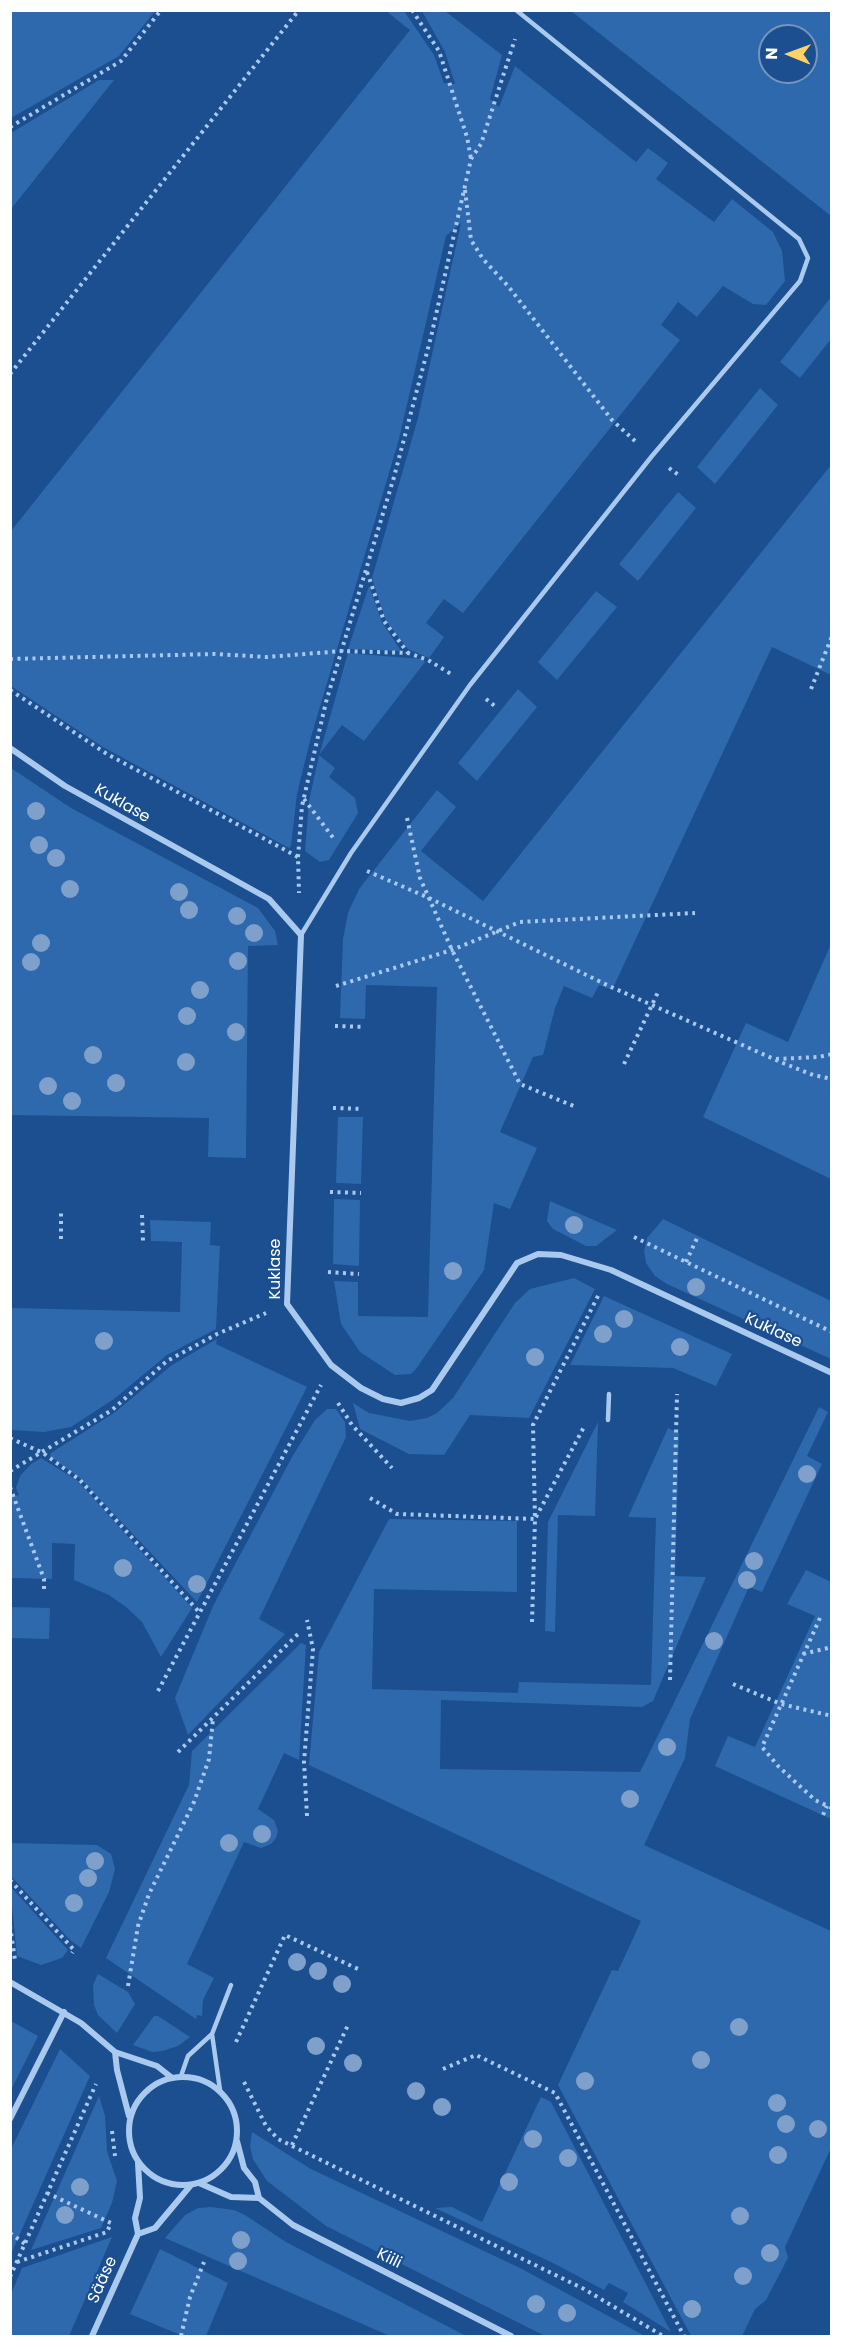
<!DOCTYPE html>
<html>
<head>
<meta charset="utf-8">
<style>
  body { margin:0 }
  #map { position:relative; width:842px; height:2347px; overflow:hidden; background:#1b4f8f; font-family:Poppins,sans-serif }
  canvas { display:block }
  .frame { position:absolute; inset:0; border:12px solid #fff; pointer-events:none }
  .north { position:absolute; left:758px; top:24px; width:60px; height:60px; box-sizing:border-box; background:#1b4f8f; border:2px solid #7695bc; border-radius:50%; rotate:271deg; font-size:16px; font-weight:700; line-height:24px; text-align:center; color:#fff }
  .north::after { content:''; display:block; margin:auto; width:21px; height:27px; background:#ffd166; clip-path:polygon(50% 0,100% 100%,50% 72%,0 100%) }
</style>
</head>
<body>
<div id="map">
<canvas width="842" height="2347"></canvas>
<div class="frame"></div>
<div class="north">N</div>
</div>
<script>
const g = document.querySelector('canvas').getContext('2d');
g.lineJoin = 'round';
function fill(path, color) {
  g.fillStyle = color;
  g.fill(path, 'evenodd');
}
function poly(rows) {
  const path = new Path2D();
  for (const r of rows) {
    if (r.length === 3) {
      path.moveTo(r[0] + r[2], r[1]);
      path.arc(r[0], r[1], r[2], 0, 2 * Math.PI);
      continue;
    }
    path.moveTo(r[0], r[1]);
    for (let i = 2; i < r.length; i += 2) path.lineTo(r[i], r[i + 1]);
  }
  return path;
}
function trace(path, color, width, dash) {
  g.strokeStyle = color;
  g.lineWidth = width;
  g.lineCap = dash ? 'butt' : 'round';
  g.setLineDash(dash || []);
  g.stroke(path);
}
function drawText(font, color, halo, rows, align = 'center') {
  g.font = font + ' Poppins,sans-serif';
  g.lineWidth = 4.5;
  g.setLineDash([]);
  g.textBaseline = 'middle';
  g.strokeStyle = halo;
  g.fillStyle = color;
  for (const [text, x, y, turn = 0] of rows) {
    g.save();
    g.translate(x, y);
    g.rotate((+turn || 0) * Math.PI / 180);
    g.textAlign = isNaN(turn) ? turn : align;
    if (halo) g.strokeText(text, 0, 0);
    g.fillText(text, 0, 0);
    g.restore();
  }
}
fill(poly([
  [10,11,11,10,155,11,119,56,11,118],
  [386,11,404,11,434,55,444,83,455,84,445,52,422,11,445,11,502,55,490,99,499,107,515,66,636,162,648,148,668,163,656,179,714,222,732,199,773,232,782,251,785,281,766,305,753,304,723,286,697,317,678,302,661,325,680,340,463,613,444,599,426,623,444,637,429,658,408,649,386,621,372,578,418,418,461,223,446,236,399,439,311,737,297,794,291,846,289,848,103,747,11,686,11,531,410,30],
  [571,11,831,11,831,216],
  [770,36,806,36,806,72,770,72],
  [99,80,114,80,11,209,11,133],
  [831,297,831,339,800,378,780,362],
  [760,388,778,405,715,484,697,467],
  [831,465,831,675,772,647,612,990,599,985,592,998,564,986,555,1008,543,1055,533,1057,500,1132,537,1148,510,1209,494,1203,484,1270,416,1369,411,1374,395,1375,360,1352,341,1324,334,1281,358,1282,358,1316,428,1317,437,987,366,985,365,1019,340,1018,343,939,348,913,359,889,437,790,456,807,421,851,483,901],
  [678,492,696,508,638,581,619,564],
  [369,586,382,622,401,651,348,649],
  [596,591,617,607,557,680,538,662],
  [348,653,421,659,425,662,364,741,342,725,319,755,335,768,329,777,355,798,358,813,329,860,320,862,305,851,309,801,319,756],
  [518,689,537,707,477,781,458,763],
  [11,768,71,808,258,908,275,931,278,945,248,946,246,1158,208,1157,209,1118,11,1115],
  [831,944,831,1179,703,1117,746,1023,788,1042],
  [338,1117,363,1117,361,1184,336,1183],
  [334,1199,360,1200,359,1266,333,1264],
  [550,1201,617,1230,596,1246,586,1246,553,1229,547,1221],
  [663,1219,831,1301,831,1359,667,1284,655,1276,646,1263,644,1251,647,1238],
  [150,1220,211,1222,210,1245,220,1246,216,1329,167,1355,114,1399,71,1427,44,1432,11,1430,11,1308,180,1312,182,1242,151,1241],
  [574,1278,595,1289,529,1418,470,1415,444,1455,409,1454,360,1429,353,1403,369,1413,410,1421,427,1418,437,1413,453,1398,515,1303,530,1289],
  [604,1296,732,1354,716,1386,673,1368,570,1365],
  [217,1339,216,1344,307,1387,197,1602,80,1478,50,1456,51,1453,114,1413,172,1365],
  [819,1407,828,1412,807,1456,822,1464,762,1592,749,1587,690,1719,685,1758,644,1845,831,1931,831,2148,785,2247,788,2258,766,2300,755,2309,742,2336,691,2336,558,2085,612,1970,618,1971,641,1921,309,1765,319,1652,389,1519,517,1521,517,1592,374,1589,372,1689,518,1693,519,1682,651,1685,656,1518,628,1517,668,1428,679,1433,675,1576,706,1577,653,1701,642,1707,441,1700,440,1769,640,1772],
  [327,1409,336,1409,345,1422,346,1437,259,1619,285,1634,188,1735,175,1698,213,1606,292,1457,315,1420],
  [598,1422,595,1516,558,1515,555,1632,545,1631,548,1522],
  [41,1458,78,1481,192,1608,161,1657,142,1622,126,1607,109,1595,74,1580,75,1544,52,1543,52,1579,11,1578,11,1497,19,1495,16,1488,20,1476,31,1464],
  [806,1570,831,1582,831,1819,715,1766,728,1736,755,1747,815,1616,787,1604],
  [11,1607,50,1608,49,1639,11,1638],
  [301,1643,306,1645,299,1760,284,1753,258,1809,274,1820,278,1831,276,1838,271,1844,261,1848,244,1842,187,1964,214,1978,203,2000,202,2016,197,2015,196,2019,106,1958,189,1785,192,1751],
  [11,1843,97,1845,111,1854,115,1869,109,1892,81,1948,71,1941,11,1876],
  [10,1886,68,1950,62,1958,41,1965,17,1956],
  [98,1974,128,1992,135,2004,117,2033,98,2015,94,2005,93,1985],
  [154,2016,158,2016,190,2037,178,2046,162,2051,152,2052,133,2045],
  [11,2021,38,2036,12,2088,10,2088],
  [60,2049,90,2076,11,2254,11,2149],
  [99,2096,105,2116,107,2151,117,2181,112,2203,101,2228,31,2250],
  [541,2097,551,2102,671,2332,623,2302,628,2293,609,2283,604,2290,553,2263,435,2208,452,2207,482,2222],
  [252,2132,311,2169,522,2269,645,2336,545,2336,326,2226,267,2181,253,2159,250,2146],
  [211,2207,234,2210,245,2215,286,2242,466,2336,390,2336,165,2238,185,2215,198,2208],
  [112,2237,69,2336,11,2336,11,2294,22,2268],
  [160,2249,228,2283,206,2336,183,2336,130,2314]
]), '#2e69ad');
trace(poly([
  [412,10,439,51,467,137,471,159],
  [10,127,121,61,161,10],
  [465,190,471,240,483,259,508,286,612,420,635,441],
  [10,374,299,10],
  [669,468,680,476],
  [367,572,384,621,408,653],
  [10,659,214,654,267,657,342,651,408,653,428,660,451,674],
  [811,689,832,636],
  [10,690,107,754,298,857,299,893],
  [486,699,496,707],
  [304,799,334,839],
  [407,818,420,878,452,950,520,1084,576,1107],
  [298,857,302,806,326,702,394,477,431,337,471,159,481,144,515,39],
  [367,871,429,898,609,986,783,1063,813,1075,832,1079],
  [336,986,452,950,520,922,695,913],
  [335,1026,365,1027],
  [776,1059,819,1057,832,1054],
  [624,1064,659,990],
  [333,1108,363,1109],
  [330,1192,361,1193],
  [142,1215,143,1241],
  [634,1237,832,1332],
  [61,1239,61,1213],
  [686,1262,698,1236],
  [328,1272,359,1274],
  [338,1403,352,1425,392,1468],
  [10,1438,43,1453,80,1480,199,1612],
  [10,1471,112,1410,167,1361,217,1334,266,1313],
  [10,1487,44,1579,44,1592],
  [370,1498,397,1514,535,1519,533,1425,600,1292],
  [820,1618,762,1747,779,1767,815,1800,832,1808],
  [532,1622,535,1519,585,1425],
  [803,1654,832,1647],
  [670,1680,677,1394],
  [733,1684,781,1704,832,1716],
  [158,1691,321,1385],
  [178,1752,299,1633],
  [823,1815,827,1806],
  [307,1816,304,1762,313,1649,307,1620],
  [10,1880,74,1950,72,1953],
  [10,1926,15,1960],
  [128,1986,138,1926,149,1894,194,1802,209,1759,213,1719],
  [236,2042,285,1935,358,1969],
  [443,2069,476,2055,555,2093,684,2336],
  [244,2082,266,2126,278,2139,584,2289,663,2336],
  [112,2131,115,2156],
  [292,2145,348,2025],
  [10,2233,25,2244],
  [17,2262,107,2232,111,2223,47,2193],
  [10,2277,96,2084],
  [181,2336,190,2297,204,2262]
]), '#a9c9ee', 4, [3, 4.5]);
trace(poly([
  [301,935,351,853,470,685,652,456,800,281,808,258,799,239,516,10],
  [608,1420,609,1394],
  [212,2034,220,2090],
  [181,2076,188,2056,212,2034,231,1985]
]), '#a9c9ee', 4.5);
trace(poly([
  [10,748,65,786,269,899,301,935,287,1304,331,1365,361,1388,383,1399,401,1403,419,1398,432,1390,517,1263,538,1254,561,1255,611,1270,832,1373],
  [10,1982,81,2023,115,2052,157,2066,171,2077],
  [115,2052,117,2070,129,2116],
  [183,2131,54],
  [10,2119,64,2012],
  [237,2141,244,2168,255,2182,259,2198],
  [138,2163,140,2198,135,2218,138,2234],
  [199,2183,231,2197,259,2198],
  [259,2198,293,2225,511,2336],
  [138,2234,155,2228,191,2185],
  [92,2336,138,2234]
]), '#a9c9ee', 6);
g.fillStyle = '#7ea0ca';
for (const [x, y] of [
  [36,811],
  [39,845],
  [56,858],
  [70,889],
  [179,892],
  [189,910],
  [237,916],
  [254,933],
  [41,943],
  [238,961],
  [31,962],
  [200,990],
  [187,1016],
  [236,1032],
  [93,1055],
  [186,1062],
  [116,1083],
  [48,1086],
  [72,1101],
  [574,1225],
  [453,1271],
  [696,1287],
  [624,1319],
  [603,1334],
  [104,1341],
  [680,1347],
  [535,1357],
  [807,1474],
  [754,1561],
  [123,1568],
  [747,1580],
  [197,1584],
  [714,1641],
  [667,1747],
  [630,1799],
  [262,1834],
  [229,1843],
  [95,1861],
  [88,1878],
  [74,1903],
  [297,1962],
  [318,1971],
  [342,1984],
  [739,2027],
  [316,2046],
  [701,2060],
  [353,2063],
  [585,2081],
  [416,2091],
  [777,2103],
  [442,2107],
  [786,2124],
  [818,2129],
  [533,2139],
  [778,2155],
  [568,2158],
  [509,2182],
  [80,2187],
  [65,2215],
  [740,2216],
  [241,2240],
  [770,2253],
  [238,2261],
  [743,2276],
  [536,2304],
  [692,2309],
  [567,2313]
]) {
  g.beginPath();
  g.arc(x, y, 9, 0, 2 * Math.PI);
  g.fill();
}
drawText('16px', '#fff', '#1b4f8f', [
  ["Kuklase",122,804,30],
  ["Kuklase",276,1269,-90],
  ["Kuklase",773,1331,25],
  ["Kiili",389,2259,26],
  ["Sääse",103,2280,-66]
]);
</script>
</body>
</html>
